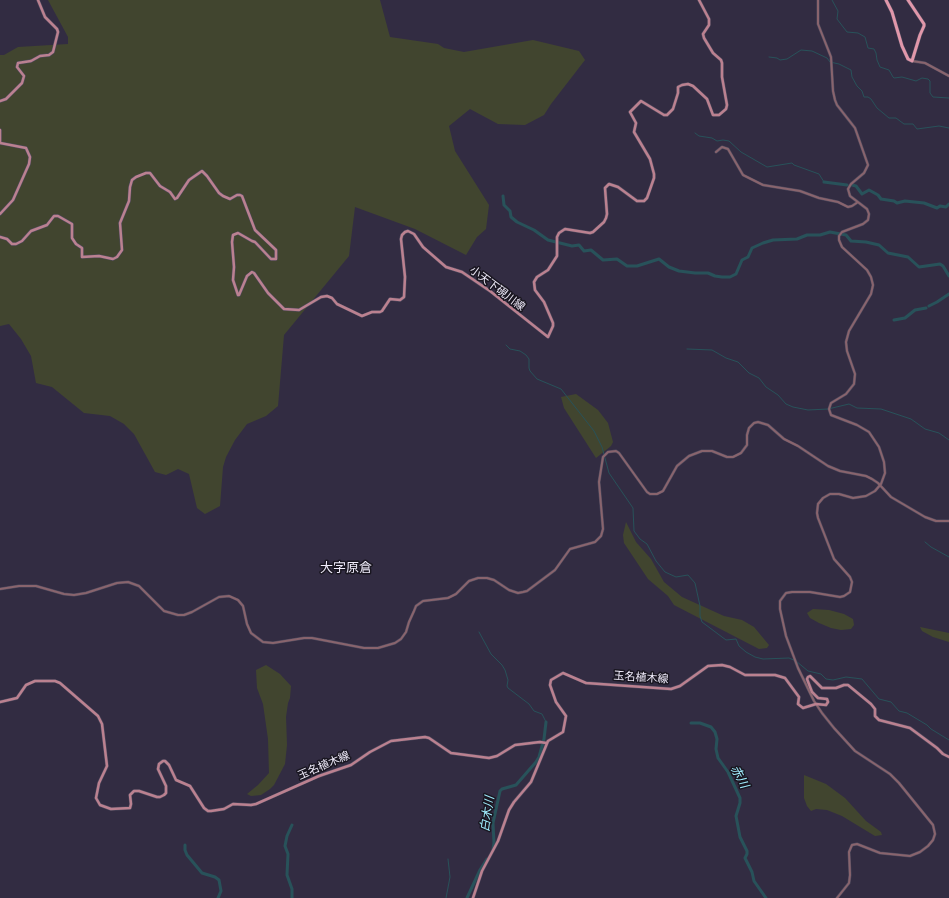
<!DOCTYPE html>
<html>
<head>
<meta charset="utf-8">
<style>
  body { margin:0 }
  canvas { display:block; background:#322c42 }
</style>
</head>
<body>
<canvas width="949" height="898"></canvas>
<script>
const g = document.querySelector('canvas').getContext('2d');
g.lineJoin = 'round';
function fill(path, color) {
  g.fillStyle = color;
  g.fill(path, 'evenodd');
}
function poly(rows) {
  const path = new Path2D();
  for (const r of rows) {
    path.moveTo(r[0], r[1]);
    for (let i = 2; i < r.length; i += 2) path.lineTo(r[i], r[i + 1]);
  }
  return path;
}
function trace(path, color, width, dash) {
  g.strokeStyle = color;
  g.lineWidth = width;
  g.lineCap = dash ? 'butt' : 'round';
  g.setLineDash(dash || []);
  g.stroke(path);
}
function drawText(font, color, halo, rows, align = 'center') {
  g.font = font + ' "Varela Round","Noto Sans JP",sans-serif';
  g.lineWidth = 3;
  g.setLineDash([]);
  g.textBaseline = 'middle';
  g.strokeStyle = halo;
  g.fillStyle = color;
  for (const [text, x, y, turn = 0] of rows) {
    g.save();
    g.translate(x, y);
    g.rotate((+turn || 0) * Math.PI / 180);
    g.textAlign = isNaN(turn) ? turn : align;
    if (halo) g.strokeText(text, 0, 0);
    g.fillText(text, 0, 0);
    g.restore();
  }
}
fill(poly([
  [48,0,380,0,390,37,438,44,444,48,464,52,533,40,579,51,585,60,551,104,544,115,525,125,498,124,470,109,449,126,455,151,489,205,486,229,477,237,466,255,415,229,355,207,349,256,284,335,278,406,266,416,247,424,235,440,226,457,223,467,220,506,205,514,197,508,189,474,178,469,166,475,155,472,134,434,124,424,110,416,84,413,52,387,36,383,31,356,21,339,9,324,0,326,0,55,4,55,18,47,68,44,68,37],
  [576,394,598,410,608,423,613,442,611,446,596,458,564,408,561,397],
  [626,522,636,542,651,559,664,582,682,597,724,616,742,620,754,627,769,645,767,648,759,649,674,605,668,596,648,579,624,543,623,535],
  [813,609,829,610,844,614,853,619,854,625,851,629,841,630,831,628,819,623,810,618,807,613],
  [920,627,949,633,949,642,933,637,922,631],
  [266,665,280,674,291,686,290,698,288,703,286,717,287,745,285,764,274,785,270,789,261,795,251,796,247,794,258,785,269,773,268,739,263,704,257,688,256,670],
  [804,775,826,784,845,798,866,821,881,832,882,835,875,836,842,816,827,810,816,809,811,811,807,806,804,798]
]), '#41452f');
trace(poly([
  [832,0,838,11,837,19,847,32,858,33,865,37,868,48,874,49,876,53,877,60,880,67,889,70,893,77,894,78,902,77,916,81,922,78,928,79,930,81,930,93,933,97,949,98],
  [769,57,777,58,780,60,787,59,801,50,812,51,827,58,830,62,839,64,851,70,852,77,857,86,862,91,864,97,868,97,871,99,877,108,889,118,896,118,904,124,913,124,917,129,939,126,949,128],
  [695,133,699,136,712,138,717,141,723,140,729,141,741,152,767,167,792,163,794,165,819,174,824,182],
  [506,345,510,349,520,351,526,355,529,359,529,368,530,371,537,379,561,389,594,431,602,447,609,473,633,508,634,531,640,539,647,544,656,561,665,572,676,577,688,575,695,583,700,606,700,616,702,622,726,640,736,639,739,646,746,652,755,657,763,659,789,658,796,661,808,671,821,674,826,679,833,680,846,677,862,679,879,699,891,702,899,711,907,713,927,725,931,729,949,740],
  [687,349,712,350,726,358,738,362,749,373,759,378,766,387,778,395,786,404,793,407,808,410,828,409,849,404,857,408,881,409,911,419,925,429,939,433,949,440],
  [925,542,931,547,949,557],
  [479,632,491,654,502,665,505,670,508,680,507,686,508,688,529,704,534,711,542,714,546,722],
  [446,898,450,877,448,859]
]), '#28525a', 1);
trace(poly([
  [824,182,847,185],
  [852,185,856,186,862,194,869,190,878,195,881,199,894,201,897,203,905,201,924,203,937,208,940,206,946,207,949,204],
  [503,196,504,205,510,211,511,217,517,222,534,230,548,240,572,246,579,245,584,251,591,250,603,260,617,259,627,266,637,266,659,259,669,267,679,271,695,273,708,273,715,276,722,277,730,277,736,274,742,260,748,257,752,248,763,243,773,240,797,239,807,235,820,235,830,232,846,235,851,241,866,242,879,245,888,253,908,257,919,267,940,264,943,266,949,276],
  [929,306,937,302,949,294],
  [894,320,905,318,915,310,926,308],
  [691,723,700,723,711,727,715,732,717,739,716,749,718,758,728,772,740,798,740,803,736,816,740,837,747,851,747,854,745,858,752,872,754,881,766,898],
  [292,825,287,836,285,846,288,854,287,875,292,889,292,898],
  [185,845,185,850,187,855,202,873,215,877,219,880,221,891,218,898],
  [493,849,494,843,493,823,500,791,502,789,516,785,536,762,539,757,544,739,546,722],
  [467,898,480,870,487,859]
]), '#28525a', 3);
const tertiary = poly([
  [818,0,818,24,831,57,833,91,835,100,837,105,855,128,868,165,864,173,851,184,848,189,850,196,867,209,869,214,868,220,863,224,842,232,839,236,839,240,842,247,867,270,871,277,873,285,871,294,849,331,846,342,847,351,855,374,854,384,846,394,831,403,829,409,831,415,857,425,869,432,879,447,884,462,885,473,881,484,875,491,866,496,853,498,839,494,830,494,823,498,818,504,817,513,818,518,834,559,850,577,852,582,850,592,844,596,840,597,810,592,792,592,786,593,780,601,780,609,786,636,798,668,814,701,822,713,834,728,855,751,890,774,899,783,933,825,935,834,933,840,928,846,920,852,910,856,880,853,857,844,852,845,849,852,850,875,849,883,837,898],
  [912,61,925,63,949,76],
  [716,152,722,147,728,149,743,175,763,185,800,191,819,198,838,202,848,207,852,206,858,202],
  [0,589,19,586,36,586,64,594,74,595,86,593,117,583,128,582,139,586,164,611,178,615,184,615,192,612,219,597,229,596,238,600,243,606,247,624,251,633,263,642,273,643,304,638,312,638,364,648,378,648,395,643,401,639,406,632,409,622,414,611,416,606,423,601,448,598,456,594,469,581,478,578,487,578,494,580,509,590,518,593,523,592,527,591,555,570,570,549,595,542,601,536,603,529,599,482,603,457,608,452,616,451,619,453,647,492,650,494,657,494,663,491,677,466,689,456,702,451,712,451,727,457,733,457,741,453,747,445,747,435,749,428,754,423,758,422,768,425,784,439,798,446,828,466,840,471,866,476,872,479,878,483,891,497,925,517,936,521,949,521]
]);
const secondary = poly([
  [0,101,6,99,22,83,24,76,17,67,18,63,31,61,40,56,49,55,53,52,58,32,57,29,45,17,38,0],
  [0,130,0,143,26,148,30,157,29,164,13,200,0,214],
  [0,237,7,239,12,244,16,244,22,241,31,231,47,225,54,216,58,216,72,224,72,238,76,244,82,248,82,257,99,256,113,259,117,257,122,250,120,223,129,201,130,187,132,180,136,177,146,173,150,173,160,186,170,192,175,199,177,198,189,180,202,171,207,176,219,193,223,196,230,199,237,195,240,195,242,196,255,230,276,250,276,259,271,259,255,242,252,241,238,233,233,235,232,242,234,267,233,280,238,295,239,295,247,276,252,272,254,273,268,293,284,309,299,310,321,297,327,296,332,298,337,304,362,316,372,312,380,312,382,311,390,299,400,300,404,297,405,277,401,239,402,235,405,232,408,231,414,234,423,247,446,267,462,272,490,291,548,337,553,326,553,323,544,302,535,290,534,282,537,277,548,270,557,256,557,237,559,233,565,229,590,233,593,232,604,222,606,218,607,214,605,188,609,184,618,187,637,201,644,201,647,198,654,178,654,174,650,159,634,132,636,123,630,112,641,101,664,115,667,115,673,109,678,93,678,87,682,85,688,84,693,86,707,99,713,115,719,115,726,109,727,105,722,77,722,63,721,60,713,53,704,38,703,34,709,25,709,19,699,0],
  [0,702,17,698,26,685,35,681,55,681,60,683,98,716,102,724,107,766,99,783,96,798,100,805,111,809,130,808,131,804,130,795,134,791,139,791,157,797,160,797,164,795,166,793,166,786,158,769,159,764,163,761,165,761,169,765,176,780,190,786,204,808,208,811,211,811,224,809,233,804,251,805,256,804,319,776,351,765,370,752,391,741,425,737,429,738,451,753,489,758,497,756,515,745,540,742,546,743],
  [473,898,482,871,498,841,509,810,514,802,531,782,548,741,563,732,566,716,556,702,550,685,551,680,563,673,586,683,671,689,680,686,708,666,722,665,730,667,745,675,775,675,785,678,799,697,798,704,803,708,816,704,826,705,828,702,827,699,818,698,812,692,807,679,808,677,810,676,822,688,836,688,844,685,848,685,871,704,875,709,875,716,879,720,910,728,937,748,943,754,949,757]
]);
const primary = poly([
  [886,0,892,12,902,46,908,59,912,61,920,35,924,26,924,24,908,0]
]);
trace(tertiary, '#504b5f', 3);
trace(secondary, '#504b5f', 3.5);
trace(primary, '#504b5f', 4);
trace(tertiary, '#89646d', 2);
trace(secondary, '#bb8190', 2.5);
trace(primary, '#e197aa', 3);
drawText('11px', '#efebfa', '#191620', [
  ["小天下硯川線",497,289,37],
  ["玉名植木線",641,678,4],
  ["玉名植木線",324,766,-23]
]);
drawText('italic 12px', '#a1eeff', '#191620', [
  ["赤川",739,777,62],
  ["白木川",488,814,-82]
]);
drawText('13px', '#efebfa', '#191620', [
  ["大字原倉",346,569]
]);
</script>
</body>
</html>
